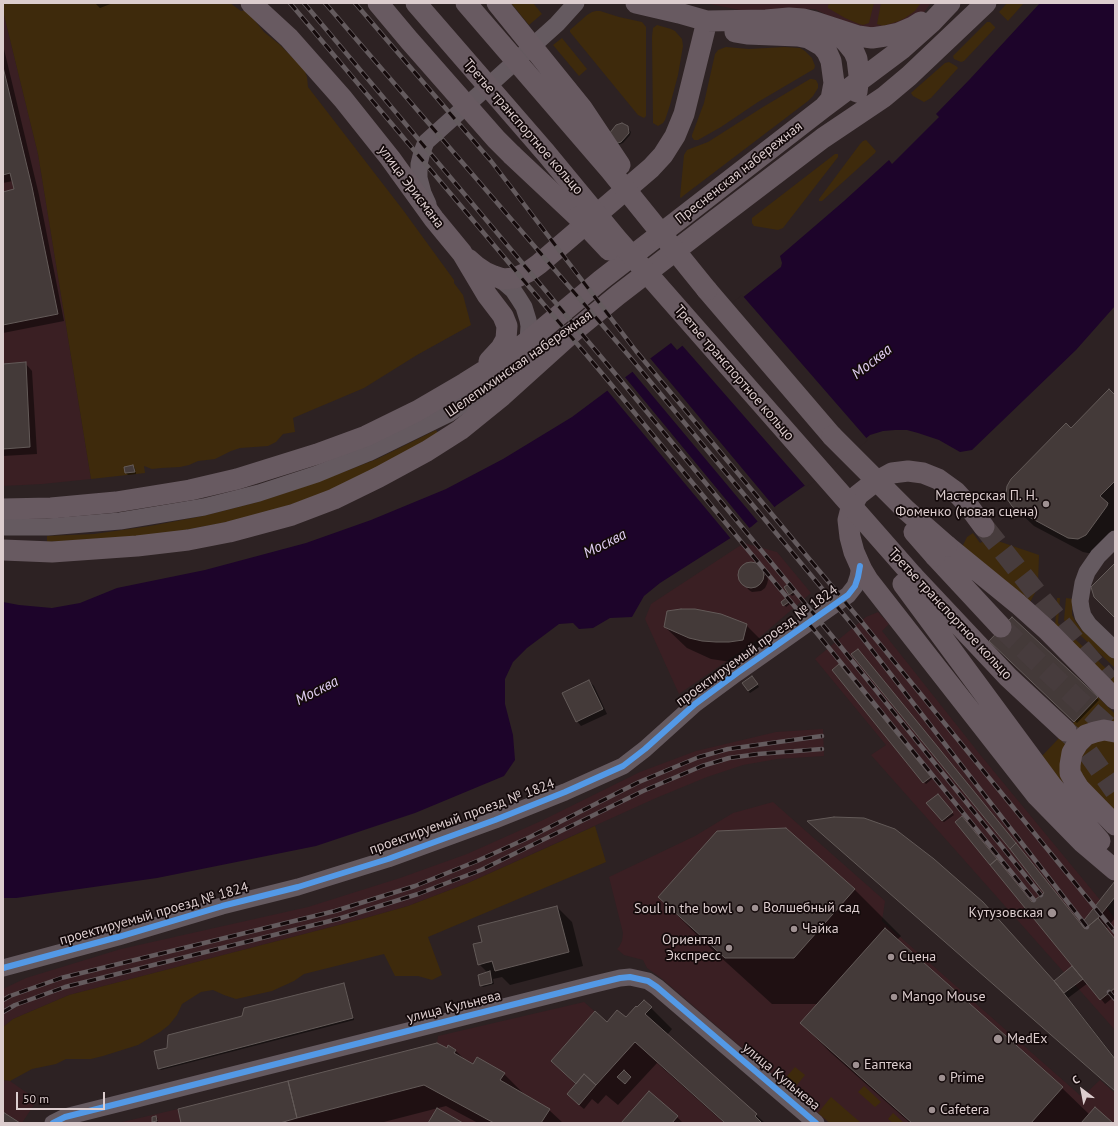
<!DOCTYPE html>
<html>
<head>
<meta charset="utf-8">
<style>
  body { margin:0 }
  #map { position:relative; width:1118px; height:1126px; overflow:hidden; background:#2d2223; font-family:"PT Sans",sans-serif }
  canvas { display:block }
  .frame { position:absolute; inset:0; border:4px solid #dccdce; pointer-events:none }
  .north { position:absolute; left:1062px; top:1070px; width:40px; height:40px; -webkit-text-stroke:3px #140a0b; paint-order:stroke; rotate:328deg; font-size:11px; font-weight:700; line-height:16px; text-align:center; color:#dccdce }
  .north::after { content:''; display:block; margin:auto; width:14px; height:18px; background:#dccdce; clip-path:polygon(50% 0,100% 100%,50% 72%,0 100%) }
  .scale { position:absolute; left:16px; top:1092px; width:89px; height:18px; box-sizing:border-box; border:2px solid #dccdce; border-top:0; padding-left:5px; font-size:12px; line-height:14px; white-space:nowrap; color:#dccdce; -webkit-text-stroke:3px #140a0b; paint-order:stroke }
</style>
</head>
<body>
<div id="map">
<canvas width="1118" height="1126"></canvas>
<div class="frame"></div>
<div class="north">С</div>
<div class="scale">50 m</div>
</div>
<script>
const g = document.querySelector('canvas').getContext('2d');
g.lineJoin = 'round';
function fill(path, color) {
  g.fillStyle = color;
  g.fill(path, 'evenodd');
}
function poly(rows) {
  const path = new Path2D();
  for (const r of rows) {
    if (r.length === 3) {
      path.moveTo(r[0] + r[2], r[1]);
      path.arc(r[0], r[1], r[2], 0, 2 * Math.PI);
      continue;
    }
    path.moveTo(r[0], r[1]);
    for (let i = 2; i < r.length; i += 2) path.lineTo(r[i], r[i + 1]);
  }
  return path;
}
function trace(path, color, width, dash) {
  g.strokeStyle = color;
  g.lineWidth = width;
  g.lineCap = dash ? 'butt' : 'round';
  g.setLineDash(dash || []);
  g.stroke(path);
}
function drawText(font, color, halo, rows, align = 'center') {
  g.font = font + ' "PT Sans",sans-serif';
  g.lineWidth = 3.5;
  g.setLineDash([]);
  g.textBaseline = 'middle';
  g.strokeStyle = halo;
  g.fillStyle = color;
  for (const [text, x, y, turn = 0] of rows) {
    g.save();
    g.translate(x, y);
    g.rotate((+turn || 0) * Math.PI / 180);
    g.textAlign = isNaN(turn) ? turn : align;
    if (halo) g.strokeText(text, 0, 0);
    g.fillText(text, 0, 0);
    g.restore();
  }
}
fill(poly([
  [705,3,931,3,922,15,884,32,842,23,815,9,740,10],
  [3,11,38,154,91,479,42,484,3,486],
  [744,543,777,552,811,593,753,643,679,694,645,619,651,604],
  [878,612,889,624,882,631,982,757,1115,918,1115,1030,871,755,886,745,815,659,866,617],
  [823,729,824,756,777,759,743,765,707,777,656,798,468,883,408,906,362,919,69,995,13,1019,3,1027,3,989,26,978,121,949,308,907,400,878,467,854,541,821,640,772,696,751,776,732],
  [773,802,885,901,882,921,1082,1097,1100,1080,1115,1093,1115,1123,829,1123,661,978,647,968,643,960,624,955,617,949,619,947,622,941,623,933,609,877,695,836,733,813],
  [644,1000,652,1007,646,1014,757,1114,755,1116,762,1123,118,1123,178,1109,437,1043,438,1036,584,1002,607,1022,617,1010,626,1017,636,1006,638,1007],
  [3,1080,10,1081,37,1100,22,1123,3,1123]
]), '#3a1f23');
fill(poly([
  [3,3,230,3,241,11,246,10,264,32,279,44,304,69,307,77,308,87,403,210,454,280,454,283,463,295,471,325,417,355,364,388,293,418,295,432,283,434,276,442,268,446,240,448,231,451,215,459,198,461,189,465,180,467,161,468,152,469,144,466,145,473,91,479,38,154,3,11],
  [511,3,533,3,542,14,529,25],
  [840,3,874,3,869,23,863,25,859,24,845,18,828,8,828,5,830,4],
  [881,3,920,3,920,4,915,11,905,18,899,21,883,26,877,24],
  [1007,3,1024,3,1008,21,999,12],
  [596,11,600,11,619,17,642,22,646,27,646,116,644,118,638,115,570,32,570,30,587,15,592,12],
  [987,22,990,22,995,27,995,28,964,61,961,62,954,59,953,56],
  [657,25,671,29,675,31,682,39,683,46,678,75,670,105,665,120,663,123,658,126,653,123,652,37,653,28],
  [562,38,587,69,579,76,553,45],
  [726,47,749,49,784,47,800,48,805,51,812,58,815,66,814,69,758,102,721,127,698,140,694,140,692,137,692,135,704,103,715,54,718,50],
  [949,62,956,66,958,68,931,98,924,102,913,96,911,93,912,92,945,63],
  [810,79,812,79,816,80,818,84,818,88,813,96,808,101,683,196,681,198,680,197,684,155,687,150,708,142,763,107],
  [866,140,876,151,875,153,822,201,819,201,819,199,860,144,863,141],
  [835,154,838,154,838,157,783,228,778,230,754,226,752,223,752,218],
  [436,430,438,433,394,459,320,495,283,507,239,520,157,535,47,542,47,536,94,534,150,526,203,516,258,502,320,481,377,459],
  [973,533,980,543,994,535,998,541,1039,555,1038,583,1035,593,1029,604,961,549,967,537],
  [1057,598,1060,598,1058,623,1115,677,1115,687,1055,626],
  [1066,598,1073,599,1072,608,1072,615,1076,622,1082,630,1115,660,1115,668,1064,620],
  [1098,697,1115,714,1115,723,1112,723,1061,776,1064,785,1041,757],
  [1115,739,1115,814,1080,775,1077,759,1092,740],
  [595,826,606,862,428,937,442,975,432,980,418,976,395,976,384,954,304,974,294,981,272,991,236,999,224,995,213,990,201,992,182,1004,177,1015,169,1025,160,1032,138,1045,103,1056,91,1059,66,1059,56,1064,32,1069,10,1081,3,1080,3,1027,13,1019,69,995,362,919,408,906,468,883],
  [795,1067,805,1075,792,1091,782,1082],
  [864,1086,881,1102,875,1107,858,1092],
  [831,1097,861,1123,830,1123,818,1113],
  [893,1113,904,1123,893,1123,888,1119]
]), '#3e2a0c');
fill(poly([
  [1040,3,1115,3,1115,306,1076,350,972,450,960,452,939,440,918,433,907,430,895,430,883,431,870,435,827,470,777,505,751,527,729,539,660,583,644,596,632,617,610,618,593,628,579,629,573,623,559,624,527,648,513,662,505,679,505,704,513,735,515,760,504,776,415,813,316,846,157,878,16,898,3,898,3,602,19,605,52,608,80,603,117,588,205,570,306,543,371,520,446,489,503,459,572,417,671,343,677,350,781,267,782,263,780,256,844,201,889,160,892,164,939,117,936,114,970,79]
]), '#1d042a');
fill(poly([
  [742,295,868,440,829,471,806,487,681,344],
  [649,357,776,509,759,523,631,370],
  [624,376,751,530,732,540,606,389]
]), '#2d2223');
fill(poly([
  [95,3,113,3,100,8],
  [3,45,39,195,64,321,3,333,3,193,16,190,13,181,3,183],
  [627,127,631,132,630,135,623,143,618,145,613,142],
  [25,363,32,371,37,454,3,456,3,365],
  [1115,397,1115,530,1101,550,1093,554,1083,552,1034,526,1012,505,1071,430],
  [133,466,135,468,136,474,128,475,126,473,125,467],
  [750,563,755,563,759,566,767,575,768,580,767,584,765,588,761,591,752,592,749,590,739,579,738,574,740,570,743,566],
  [792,587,796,594,792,596,790,594],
  [786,599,790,604,786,607,782,602],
  [1048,600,1055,608,1055,612,1054,613,1052,613,1050,610],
  [1012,618,1099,700,1077,723,990,641],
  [746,625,768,647,738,663,711,659,687,648,665,627],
  [841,667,932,779,926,784,924,782],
  [754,680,759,687,750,693,748,691],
  [589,681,594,686,607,714,581,726,577,721],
  [939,797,954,815,944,822,942,821],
  [785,829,855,890,901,936,897,940,1062,1088,1090,1115,1111,1123,910,1123,830,1052,801,1023,818,1004,772,1004,705,943,659,897],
  [818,830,1054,981,1074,966,1033,903,1082,925,1115,883,1115,918,1106,929,1115,939,1115,996,1105,1004,1088,983,1068,998,1115,1058,1115,1091],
  [557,907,572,922,583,966,510,985,502,977,493,979,494,984,483,987,481,985,488,973,479,964,483,943],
  [488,961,497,961,488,963],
  [343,984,345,986,354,1020,161,1070,159,1068,168,1048,242,1016],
  [651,1008,672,1029,667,1035,765,1123,724,1123,657,1063,618,1105,606,1095,598,1104,592,1099,584,1109,572,1099,576,1085,552,1061,607,1023,626,1019],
  [447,1049,455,1050,465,1060,474,1065,504,1074,525,1095,549,1110,563,1123,478,1123,446,1106,380,1123,182,1123],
  [649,1093,677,1117,683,1123,623,1123],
  [156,1117,158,1119,158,1122,155,1123,153,1121]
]), '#0007');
const building = poly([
  [3,67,32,187,58,314,3,325,3,192,14,189,10,173,3,175,3,67],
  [622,123,628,126,629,133,621,142,615,144,609,134,616,125,622,123],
  [26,362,30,447,3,449,3,364,26,362],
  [1109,389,1115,395,1115,481,1100,496,1108,503,1107,506,1086,535,1078,539,1068,538,1018,511,1012,506,1007,499,1006,493,1007,486,1011,479,1066,423,1071,428,1109,389],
  [133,465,135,472,125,473,124,467,133,465],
  [751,575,13],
  [1115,563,1115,618,1094,597,1091,587,1115,563],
  [790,583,795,591,789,595,784,587,790,583],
  [786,598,789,602,783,606,781,602,786,598],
  [1046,599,1050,601,1053,605,1053,610,1051,611,1049,611,1047,610,1044,605,1043,603,1046,599],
  [681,609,695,609,721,614,747,624,743,640,729,642,716,642,702,641,689,638,664,627,667,611,681,609],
  [1012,617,1098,697,1074,722,989,641,1012,617],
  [858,649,1016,843,1010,849,851,654,858,649],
  [839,664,931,777,923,783,832,670,839,664],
  [752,676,758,684,748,691,742,683,752,676],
  [589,680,603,709,576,722,562,693,589,680],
  [938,794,953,812,942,821,926,803,938,794],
  [962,816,997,859,990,865,955,822,962,816],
  [834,817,864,818,895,829,934,859,983,902,1055,982,1115,1059,1115,1091,807,821,834,817],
  [786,828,855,889,794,958,725,958,658,897,717,831,786,828],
  [1016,843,1085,929,1098,918,1115,939,1115,988,1100,1000,990,865,997,859,1032,902,1044,893,1010,849,1016,843],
  [1115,881,1115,897,1098,918,1085,929,1081,924,1115,881],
  [557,906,569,952,495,971,492,961,478,965,473,944,482,942,478,926,557,906],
  [885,928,1063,1087,1031,1123,912,1123,800,1023,885,928],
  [1072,966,1083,979,1064,993,1054,981,1072,966],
  [490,971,492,983,480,986,478,975,490,971],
  [344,983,353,1018,158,1069,154,1051,167,1048,168,1035,242,1016,244,1008,344,983],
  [644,1000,652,1007,645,1014,757,1114,755,1116,762,1123,725,1123,635,1042,596,1085,584,1074,576,1084,551,1061,595,1011,607,1022,617,1010,626,1017,636,1006,637,1007,644,1000],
  [437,1043,447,1048,448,1045,456,1050,454,1053,473,1064,477,1057,505,1073,500,1080,550,1109,541,1123,494,1123,424,1085,297,1118,288,1081,437,1043],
  [624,1070,631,1077,625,1084,617,1077,624,1070],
  [584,1074,596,1085,579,1105,567,1094,584,1074],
  [288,1081,297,1118,280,1123,181,1123,178,1109,288,1081],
  [649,1091,678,1116,672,1123,621,1123,649,1091],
  [1095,1107,1113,1123,1081,1123,1095,1107],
  [437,1108,463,1123,428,1123,437,1108],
  [3,1112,20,1123,3,1123,3,1112],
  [156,1116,157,1121,152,1122,152,1117,156,1116]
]);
fill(building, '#443a39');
trace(building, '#635a58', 1);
trace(poly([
  [984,527,1078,645,1109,681],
  [1001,627,1078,700,1115,733],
  [1066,731,1084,747,1115,791]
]), '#473c3d', 21, [21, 10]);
trace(poly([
  [428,204,423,193,419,178,419,164,422,152,426,142,557,24,576,3],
  [494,276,505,283,513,290,519,299,524,307,528,320,529,326,528,341,525,348],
  [3,527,48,527,120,521,204,507,259,493,317,474,368,453,450,413,482,392,546,346],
  [1115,539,1098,556,1087,572,1083,583,1080,601,1081,608,1083,616,1089,625,1115,650],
  [3,968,118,937,222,906,298,887,388,859,495,820,565,792,623,766,645,749,695,704,737,673,848,595,855,586,858,577,860,566],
  [53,1123,65,1117,595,984,620,978,630,977,648,981,657,987,816,1123]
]), '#655a60', 17);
trace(poly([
  [251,3,289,38,343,99,390,158,434,219,462,253,487,295,503,316,507,326,506,339,501,348,489,361],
  [636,3,679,13,707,21,766,20,789,18,803,19,815,22,858,36,872,38,885,36,899,33,913,27,921,22],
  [831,30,837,33,846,42,854,52,857,59,859,75,857,92],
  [735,32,747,34,798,36,808,38,822,46,827,52,831,61,834,83,831,99,825,106],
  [512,155,578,217],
  [468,259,476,266,485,272,494,276,503,279,515,278,528,272,539,264,651,168,663,155,675,136,684,114,707,21],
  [707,290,832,436],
  [3,509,51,508,116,502,190,490,237,479,317,454,366,436,417,411,465,383,505,358,528,341,601,280,823,108,903,48,931,23,950,3],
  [984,527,967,504,956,492,938,479,923,473,908,471,892,473,872,484,858,495,851,508,848,520,850,537,854,552,862,570,868,580,1037,796,1082,842,1115,870],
  [947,546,1018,604,1047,630,1115,699],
  [3,550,52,552,137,546,188,540,229,532,292,515,334,499,379,477,427,451,460,430,502,396,573,332,618,295,714,221,823,138,884,97,909,76,986,3],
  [935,556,1001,627],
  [913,576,1008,677,1066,731],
  [903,584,1052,786,1100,841],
  [1115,732,1104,730,1095,732,1086,735,1078,743,1072,753,1070,765,1070,773,1074,780,1079,788,1115,825]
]), '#685a61', 21);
const rail = poly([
  [290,3,605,377,829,648,1034,900],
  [304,3,613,371,837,642,1041,895],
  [325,3,629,356,854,627,1087,927],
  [355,3,491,161,636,351,861,621,1115,932],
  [1109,992,1115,999],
  [3,1000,10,996,61,978,335,911,415,886,477,861,530,837,639,782,699,757,728,749,822,736],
  [3,1012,15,1005,65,987,338,919,418,894,481,870,643,791,702,766,729,758,758,754,822,749]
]);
trace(rail, '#645b5e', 4.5);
trace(rail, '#140a0b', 3, [9]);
trace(poly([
  [378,3,409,40,496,139,512,155],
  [416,3,546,153,617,239,913,576],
  [466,3,610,170,707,290],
  [497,3,582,108,620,165],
  [578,217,609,250],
  [832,436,906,510,947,546],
  [914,532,935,556]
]), '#685a61', 21);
trace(poly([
  [3,968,118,937,222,906,298,887,388,859,495,820,565,792,623,766,645,749,695,704,737,673,848,595,855,586,858,577,860,566],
  [53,1123,65,1117,595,984,620,978,630,977,648,981,657,987,816,1123]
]), '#5399e6', 6);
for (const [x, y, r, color] of [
  [1046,504,4,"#9f9192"],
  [755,908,4,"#9f9192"],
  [740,909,4,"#9f9192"],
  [1052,913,5,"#9f9192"],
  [794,929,4,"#9f9192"],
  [729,948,4,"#9f9192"],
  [891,957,4,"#9f9192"],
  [894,997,4,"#9f9192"],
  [998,1039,5,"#9f9192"],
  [856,1065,4,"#9f9192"],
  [942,1078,4,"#9f9192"],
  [932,1110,4,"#9f9192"]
]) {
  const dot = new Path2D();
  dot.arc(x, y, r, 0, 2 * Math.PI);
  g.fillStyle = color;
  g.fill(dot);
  trace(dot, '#140a0b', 1.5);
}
drawText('14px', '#dccdce', '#140a0b', [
  ["Третье транспортное кольцо",523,127,49],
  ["Пресненская набережная",739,173,-38],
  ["улица Эрисмана",411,187,53],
  ["Шелепихинская набережная",519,364,-35],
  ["Третье транспортное кольцо",734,373,49],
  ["Третье транспортное кольцо",950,614,47],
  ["проектируемый проезд № 1824",757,646,-36],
  ["проектируемый проезд № 1824",462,817,-20],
  ["проектируемый проезд № 1824",154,914,-16],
  ["улица Кульнева",454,1007,-14],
  ["улица Кульнева",781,1077,40]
]);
drawText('14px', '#dccdce', '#140a0b', [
  ["Мастерская П. Н.",1038,496,"right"],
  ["Фоменко (новая сцена)",1038,512,"right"],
  ["Волшебный сад",763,908],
  ["Soul in the bowl",732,909,"right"],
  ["Кутузовская",1043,913,"right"],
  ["Чайка",802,929],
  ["Ориентал",721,940,"right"],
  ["Экспресс",721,956,"right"],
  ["Сцена",899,957],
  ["Mango Mouse",902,997],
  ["MedEx",1007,1039],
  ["Еаптека",864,1065],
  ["Prime",950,1078],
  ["Cafetera",940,1110]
], 'left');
drawText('italic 15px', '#e1cef2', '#140a0b', [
  ["Москва",872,362,-38],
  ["Москва",605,544,-27],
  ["Москва",317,691,-27]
]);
</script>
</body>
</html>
